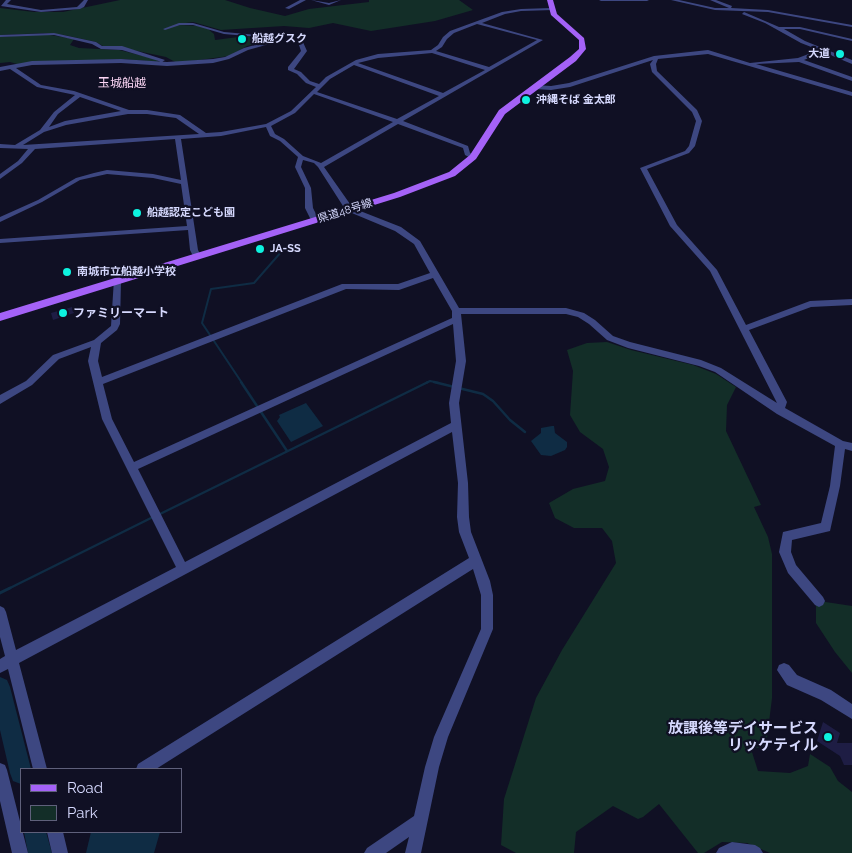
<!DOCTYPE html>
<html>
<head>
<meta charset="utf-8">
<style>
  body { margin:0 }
  #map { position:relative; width:852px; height:853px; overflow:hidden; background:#101024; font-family:Raleway,sans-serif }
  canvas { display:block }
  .legend { position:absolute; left:20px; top:768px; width:162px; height:65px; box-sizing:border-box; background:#101024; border:1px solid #5f607b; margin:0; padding:6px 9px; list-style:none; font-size:15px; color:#d5d8fd }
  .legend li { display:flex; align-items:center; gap:10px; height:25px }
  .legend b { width:25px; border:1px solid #5f607b }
</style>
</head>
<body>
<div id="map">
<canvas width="852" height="853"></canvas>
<ul class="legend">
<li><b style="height:6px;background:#a462f7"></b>Road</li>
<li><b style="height:14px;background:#132e28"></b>Park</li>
</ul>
</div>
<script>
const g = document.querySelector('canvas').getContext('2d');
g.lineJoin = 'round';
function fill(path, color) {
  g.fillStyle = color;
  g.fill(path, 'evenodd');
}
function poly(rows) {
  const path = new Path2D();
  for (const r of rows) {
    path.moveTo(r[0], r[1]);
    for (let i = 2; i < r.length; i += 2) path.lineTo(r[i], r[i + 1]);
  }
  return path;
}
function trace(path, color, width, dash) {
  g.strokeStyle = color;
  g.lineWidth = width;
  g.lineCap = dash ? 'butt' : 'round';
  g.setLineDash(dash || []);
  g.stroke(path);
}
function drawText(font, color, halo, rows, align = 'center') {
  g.font = font + ' Raleway,"Noto Sans JP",sans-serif';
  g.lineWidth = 4.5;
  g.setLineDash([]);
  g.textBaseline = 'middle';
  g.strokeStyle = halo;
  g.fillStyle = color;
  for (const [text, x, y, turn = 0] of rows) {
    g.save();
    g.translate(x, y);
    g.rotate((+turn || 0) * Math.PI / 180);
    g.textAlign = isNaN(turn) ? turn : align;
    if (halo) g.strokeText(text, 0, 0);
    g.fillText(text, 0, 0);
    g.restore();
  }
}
fill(poly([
  [120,0,225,0,250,8,285,16,309,9,369,2,369,0,459,0,473,10,435,21,371,31,333,23,309,28,284,26,221,30,193,22,179,24,164,29,180,25,198,26,208,29,214,34,215,40,246,36,270,40,247,46,229,56,177,63,166,57,128,49,103,46,96,42,64,35,46,33,0,35,0,8,34,12,63,12],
  [44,34,74,39,70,45,79,48,119,50,155,59,160,62,123,59,17,64,10,62,0,63,0,37],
  [607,342,631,350,693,365,716,374,736,387,727,405,726,431,761,505,754,507,768,537,772,554,772,698,767,738,763,747,751,749,758,771,790,773,808,766,810,754,830,767,838,781,852,792,852,853,770,853,747,843,722,842,704,853,698,853,659,804,643,817,638,819,613,806,576,832,574,853,516,853,501,845,504,799,536,698,562,650,616,563,612,541,602,528,574,528,555,518,549,503,573,489,605,481,609,467,603,449,580,432,570,415,573,371,567,350,587,343],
  [819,601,852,606,852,673,835,652,816,623,816,603]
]), '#132e28');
fill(poly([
  [306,403,323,426,291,442,277,421,280,417,279,415],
  [552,426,554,426,555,433,567,442,567,447,565,450,551,456,541,455,531,441,541,433,541,428],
  [91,832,160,832,154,853,86,853]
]), '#0f2c44');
trace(poly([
  [242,383,202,323,211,289,254,283,282,251,301,245],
  [426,383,430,381,439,383]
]), '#0f2c44', 2);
trace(poly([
  [241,382,287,451],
  [434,382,483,394,493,401,510,420,525,432],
  [158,515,428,382],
  [8,589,153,517]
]), '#0f2c44', 2.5);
trace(poly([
  [0,593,10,588]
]), '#0f2c44', 3);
fill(poly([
  [0,677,7,680,10,687,31,769,21,769,21,784,13,781,10,773,0,730,0,677],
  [24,832,46,832,52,853,28,853,24,832]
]), '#0f2c44');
fill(poly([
  [72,307,74,313,53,320,51,313],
  [823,722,840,733,837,743,852,743,852,765,844,765,840,756,817,741]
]), '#1e1d44');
fill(poly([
  [6,0,11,0,7,4,41,10,77,7,84,0,88,0,84,7,80,9,41,12,1,6,6,0],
  [300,0,306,0,289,9,285,8,300,0],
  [311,0,329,3,341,0,329,5,311,0],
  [599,0,649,0,647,1,601,1,599,0],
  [671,0,679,0,715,8,729,8,710,0,716,0,732,6,731,8,768,10,852,25,852,27,768,12,715,10,671,0],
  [551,8,553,10,521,11,505,14,482,23,543,40,403,121,468,146,470,153,475,156,475,158,471,158,465,155,463,148,398,124,324,167,350,204,346,206,343,206,318,167,314,163,303,160,301,167,311,188,313,208,319,220,315,222,311,220,305,208,305,188,295,167,298,157,280,141,270,136,266,127,221,136,181,139,198,250,201,256,200,258,194,258,190,250,188,230,0,243,0,239,187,226,181,184,153,178,107,174,80,180,42,202,0,222,0,217,38,200,76,178,94,173,107,170,153,174,181,180,175,139,35,149,22,163,0,179,0,174,18,161,28,149,0,148,0,144,15,145,40,130,54,112,75,95,37,87,10,69,0,71,0,67,32,61,121,59,167,62,213,59,225,57,244,48,269,41,270,38,224,34,193,25,180,25,165,30,163,29,179,23,193,23,224,32,269,36,284,34,297,37,302,40,307,51,294,69,301,72,310,81,319,84,326,77,356,60,378,54,431,50,438,45,443,37,450,31,502,12,521,9,551,8],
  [477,24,537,40,489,67,436,51,442,47,447,39,454,33,477,24],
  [284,36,298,42,301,51,288,67,288,70,297,74,306,83,316,87,291,111,266,124,221,132,206,133,180,115,147,110,129,110,74,91,41,85,16,68,32,65,121,63,167,66,213,63,229,59,248,50,273,43,275,38,284,36],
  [432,53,485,70,443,93,358,63,378,58,432,53],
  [354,65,439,96,397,119,317,92,330,79,354,65],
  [314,94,393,122,321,163,303,156,284,139,275,134,271,126,295,113,314,94],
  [80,97,121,111,65,121,49,127,58,114,80,97],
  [128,114,147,114,176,118,199,134,23,145,44,132,66,125,128,114],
  [744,12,779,27,800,27,852,39,852,41,800,29,784,29,805,41,852,60,852,64,823,52,804,60,852,77,852,81,799,62,756,64,852,92,852,96,708,54,658,59,656,64,657,71,697,110,702,121,695,146,689,153,647,169,677,225,717,270,746,325,810,301,852,299,852,305,811,307,749,330,787,402,785,408,843,441,852,443,852,451,845,449,840,486,830,531,792,540,791,552,796,565,823,597,825,601,823,605,819,607,815,605,788,573,779,552,783,532,821,523,830,486,835,446,777,414,715,372,699,366,628,348,607,340,589,324,578,317,566,314,461,314,466,361,459,403,468,483,469,517,471,532,490,581,493,595,493,629,448,737,439,767,421,853,405,853,409,837,386,853,364,853,367,848,414,816,425,767,434,737,481,629,481,595,473,569,156,769,136,769,138,764,469,558,459,532,457,517,458,483,452,432,19,663,47,769,33,769,8,669,0,673,0,659,5,656,0,637,0,606,4,608,6,612,16,650,176,567,102,419,88,361,91,347,59,359,32,385,0,404,0,395,26,381,53,355,94,340,111,326,114,279,117,278,121,281,120,324,117,330,101,343,98,361,102,377,342,284,398,284,430,273,414,244,395,231,347,211,346,209,350,207,401,227,420,241,459,308,566,308,584,313,595,320,613,336,630,342,701,360,721,368,777,403,710,271,670,226,640,168,685,151,689,146,696,121,692,112,652,72,650,64,653,60,570,87,551,90,535,89,532,87,535,85,551,86,569,83,654,56,708,50,750,63,798,58,819,50,801,43,765,23,742,14,744,12],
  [433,278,452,311,452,318,134,462,112,419,103,384,346,289,399,290,433,278],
  [453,324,456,361,449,403,451,423,185,562,138,469,453,324],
  [54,33,96,42,102,46,122,46,165,60,162,62,122,50,101,49,92,44,54,35,0,37,0,35,54,33],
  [784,663,789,665,797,675,831,690,852,704,852,719,821,700,787,685,777,670,779,665,784,663],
  [0,763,5,765,7,770,28,853,12,853,0,801,0,763],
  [47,832,63,832,68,853,52,853,47,832],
  [732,842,755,845,760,848,763,853,716,853,719,848,732,842]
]), '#3d4781');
fill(poly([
  [547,0,553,0,557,14,584,38,586,49,576,61,505,114,476,159,455,176,400,197,0,321,0,313,394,193,449,172,470,155,499,110,570,57,579,49,579,40,551,15,547,0]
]), '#a462f7');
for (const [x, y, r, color] of [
  [242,39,5,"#0df2df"],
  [840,54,5,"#0df2df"],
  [526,100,5,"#0df2df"],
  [137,213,5,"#0df2df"],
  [260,249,5,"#0df2df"],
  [67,272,5,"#0df2df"],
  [63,313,5,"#0df2df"],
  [828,737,5,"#0df2df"]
]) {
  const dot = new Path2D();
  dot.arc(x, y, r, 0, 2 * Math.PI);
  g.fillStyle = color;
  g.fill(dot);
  trace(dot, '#101024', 2);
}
drawText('bold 11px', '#d5d8fd', '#101024', [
  ["船越グスク",252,39],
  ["大道",830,54,"right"],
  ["沖縄そば 金太郎",536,100],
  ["船越認定こども園",147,213],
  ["JA-SS",270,249],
  ["南城市立船越小学校",77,272]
], 'left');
drawText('11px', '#d5d8fd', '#101024', [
  ["県道48号線",345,211,-17]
]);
drawText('12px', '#fdd7f6', '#101024', [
  ["玉城船越",122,83]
]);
drawText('bold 12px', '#d5d8fd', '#101024', [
  ["ファミリーマート",73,313]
], 'left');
drawText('bold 15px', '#d5d8fd', '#101024', [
  ["放課後等デイサービス",818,728],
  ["リッケティル",818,745]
], 'right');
</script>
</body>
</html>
